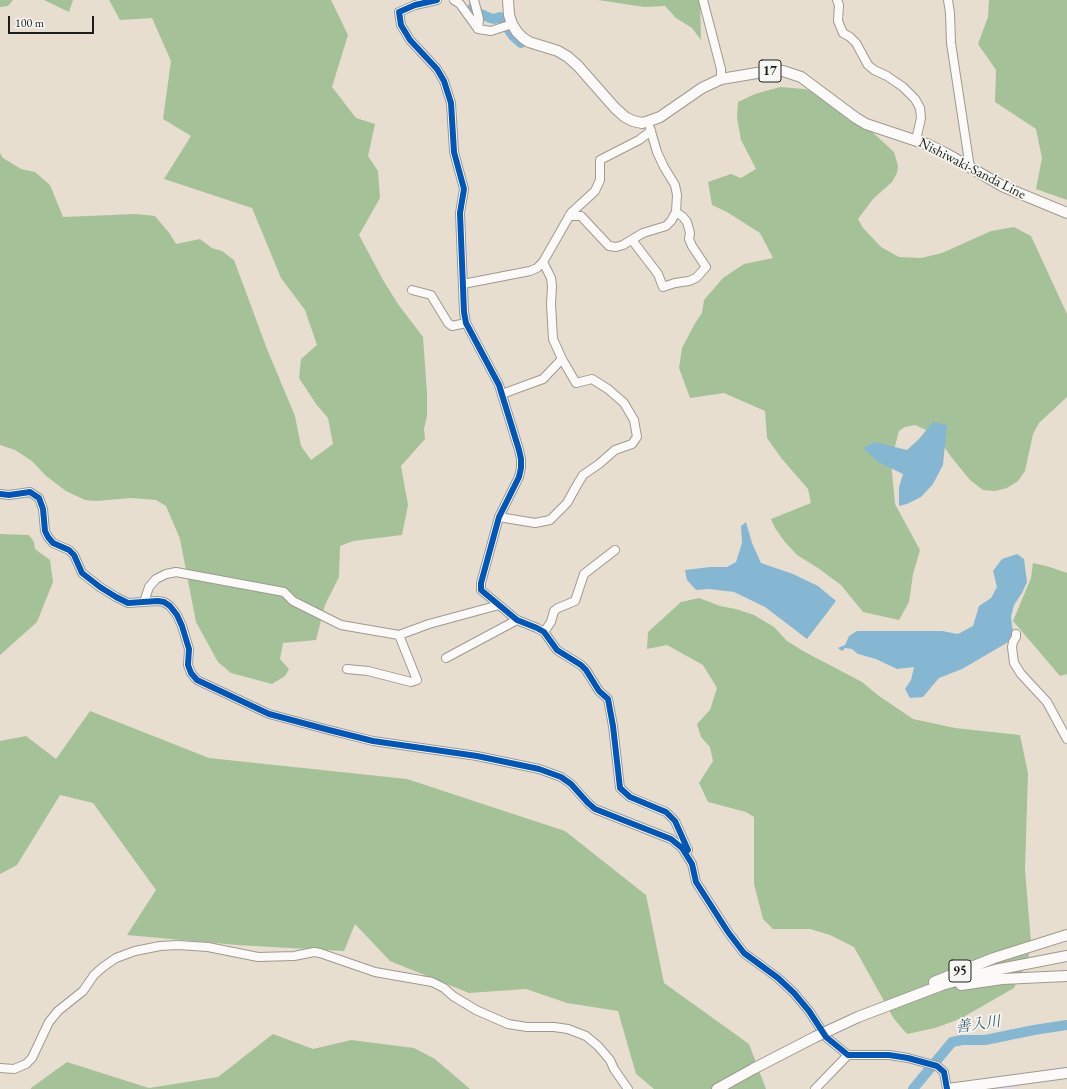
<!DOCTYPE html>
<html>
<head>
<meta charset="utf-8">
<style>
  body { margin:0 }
  #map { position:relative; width:1067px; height:1089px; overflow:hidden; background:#e8ded0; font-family:"EB Garamond",serif }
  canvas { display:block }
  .scale { position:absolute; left:8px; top:16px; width:86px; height:18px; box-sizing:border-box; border:2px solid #1c1c1c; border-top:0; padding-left:5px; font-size:12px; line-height:14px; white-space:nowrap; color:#1c1c1c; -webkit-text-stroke:3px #f6f6f2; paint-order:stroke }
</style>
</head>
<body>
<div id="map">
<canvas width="1067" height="1089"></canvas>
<div class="scale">100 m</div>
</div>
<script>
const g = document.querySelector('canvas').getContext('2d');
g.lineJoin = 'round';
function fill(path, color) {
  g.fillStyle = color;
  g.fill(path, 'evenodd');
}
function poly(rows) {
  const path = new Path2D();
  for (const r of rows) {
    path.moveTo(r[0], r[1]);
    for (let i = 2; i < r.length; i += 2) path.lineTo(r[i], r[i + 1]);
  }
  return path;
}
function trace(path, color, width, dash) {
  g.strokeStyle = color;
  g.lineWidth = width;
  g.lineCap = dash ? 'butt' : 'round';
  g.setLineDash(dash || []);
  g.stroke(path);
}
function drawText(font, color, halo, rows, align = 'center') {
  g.font = font + ' "EB Garamond","Noto Serif JP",serif';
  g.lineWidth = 3.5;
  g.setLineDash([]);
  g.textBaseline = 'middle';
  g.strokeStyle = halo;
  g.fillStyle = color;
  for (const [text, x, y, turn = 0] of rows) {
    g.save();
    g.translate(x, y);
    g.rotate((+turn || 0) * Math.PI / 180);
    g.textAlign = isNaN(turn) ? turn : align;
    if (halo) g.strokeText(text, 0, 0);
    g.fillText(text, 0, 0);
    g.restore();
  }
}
fill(poly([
  [1016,1085,1018,1089,995,1089,994,1087]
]), '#e2d9e5');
fill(poly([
  [0,0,13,0,8,6,0,7],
  [44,0,73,0,69,12],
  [109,0,331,0,348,35,332,87,356,118,375,124,368,156,378,171,380,198,359,235,383,280,398,304,423,337,427,393,427,416,424,429,425,439,401,466,408,505,402,535,353,541,340,546,339,577,325,605,316,640,283,643,280,659,289,669,285,676,272,684,231,673,218,662,196,622,180,539,166,506,156,500,131,498,96,501,85,500,66,491,46,476,32,461,15,450,0,445,0,153,3,158,21,169,35,172,50,185,63,217,136,214,155,216,170,234,176,244,200,239,212,248,222,251,234,260,267,349,295,416,301,446,311,460,333,444,328,418,316,404,299,378,301,359,317,345,305,310,281,278,252,208,164,179,191,136,163,119,171,61,152,18,120,20],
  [598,0,700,0,701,40,692,28,676,18,665,6,644,7],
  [989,0,1067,0,1067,200,1036,189,1042,158,1036,129,995,102,996,70,978,44,988,17],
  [780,87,805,89,824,95,870,130,894,152,898,166,897,173,892,182,873,199,858,219,863,228,881,247,899,257,921,258,942,253,991,231,1014,227,1031,236,1067,314,1067,397,1039,423,1033,434,1025,471,1018,481,1007,488,995,491,983,490,970,480,952,458,935,434,915,425,905,427,899,431,891,461,895,504,920,550,913,574,909,602,899,620,863,612,841,585,818,568,797,555,785,542,775,528,771,519,811,503,808,489,782,459,767,438,765,411,724,393,690,398,679,368,682,348,694,325,702,313,704,300,723,278,744,264,773,258,760,233,727,212,712,205,708,182,731,174,741,178,756,169,741,140,737,118,738,102,755,94],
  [0,534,29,535,34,542,35,549,50,560,53,582,37,622,0,655],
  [1033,563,1050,567,1067,573,1067,674,1060,676,1013,621,1031,578],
  [699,598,720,606,736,609,754,615,774,627,787,641,803,651,862,682,879,696,913,719,955,728,1020,735,1028,773,1025,870,1031,942,1028,960,1014,988,960,1019,935,1028,907,1034,894,1019,854,947,830,935,810,929,773,929,763,919,754,884,754,817,746,812,708,802,699,783,713,761,710,747,701,737,697,724,710,710,717,688,703,665,667,645,647,649,648,632,681,602],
  [90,711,209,758,407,779,565,831,646,895,664,983,749,1044,766,1089,654,1089,636,1074,618,1011,567,1003,526,989,469,993,390,961,355,924,344,951,237,945,127,935,156,890,93,803,60,795,17,865,0,874,0,741,26,736,56,759],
  [273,1034,313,1049,351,1040,414,1048,435,1059,470,1089,31,1089,31,1088,67,1062,149,1088,218,1077]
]), '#a5c197');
fill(poly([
  [933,422,947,425,943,465,933,484,921,497,907,504,899,506,899,487,903,474,878,462,863,448,875,442,907,450,919,439],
  [746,522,752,543,761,563,793,574,818,586,836,601,807,639,765,607,734,592,709,589,696,590,687,580,685,570,710,567,727,567,736,562,742,543,741,526],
  [1017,554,1024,559,1027,582,1022,593,1014,605,1011,617,1013,632,1010,641,962,669,939,678,923,697,910,698,905,689,911,680,914,667,897,669,876,659,858,654,852,649,845,648,842,651,838,648,845,645,849,636,857,631,942,631,958,634,973,626,979,606,991,598,997,587,993,571,1002,559]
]), '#85b7d3');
trace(poly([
  [473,7,474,11,490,18,494,19,500,17,513,36,521,43],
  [913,1089,952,1042,962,1040,985,1040,1034,1030,1067,1025]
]), '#85b7d3', 10);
const minor = poly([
  [437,0,415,5,399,12,401,25,410,40,437,69,444,81,451,103,454,152,464,189,460,213,464,312,466,323,499,385,519,450,521,459,521,468,519,477,499,517,481,583,481,590,517,620,537,628,544,632,557,650,581,665,586,670,599,691,608,699,613,726,620,788,630,797,666,812,675,821,688,850,686,852],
  [454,0,460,4,478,29,491,31,512,24],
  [474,0,479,19,478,29],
  [703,0,721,69,721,79],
  [837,0,839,5,838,21,843,33,850,37,856,43,868,65,874,70,887,76,903,87,915,99,920,108,921,118,916,140],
  [948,0,950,13,951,43,970,168],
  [569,216,581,216,609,246,616,247,623,245,643,233,666,226,671,221,676,212,677,195,675,185,664,167,657,152,650,128],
  [632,240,658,274,663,287,675,283,689,281,696,278,706,267,692,246,689,239,690,233,687,222,683,217,676,212],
  [463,284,530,271,537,268,543,262,571,213,595,191,600,180,600,160,639,140,651,131],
  [412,290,431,295,448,323,452,326,466,323],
  [502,394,543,379,562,359],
  [0,494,9,495,30,492,39,498,43,509,45,531,48,537,53,543,69,550,74,555,82,573,100,587,116,597,128,603,158,601,164,602,170,606,177,615,182,626,189,649,188,665,191,673,197,680,269,714,329,730,373,741,477,756,539,769,561,777,571,784,588,803,595,809,671,839,682,848,692,864,696,882,728,932,744,953,778,978,794,993,809,1011,826,1037,848,1055,889,1055,908,1058,937,1066,944,1072,947,1089],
  [499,517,535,523,550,520,567,503,577,485,583,475,599,464,615,450,632,444,637,437,634,420,624,403,608,389,592,379,576,383,562,359,553,339,551,304,552,286,551,278,543,262],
  [144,602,149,587,156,579,166,574,176,572,284,592,293,601,341,625,399,635,429,624,499,605],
  [544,632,551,622,554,611,558,608,575,601,584,574,615,550],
  [1016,634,1016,637,1013,642,1012,647,1014,663,1021,674,1047,702,1067,739],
  [446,658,517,620],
  [347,669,368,671,411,682,417,680,399,635],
  [0,1068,14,1069,26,1064,32,1058,49,1022,58,1011,83,991,94,975,103,967,116,958,135,951,160,946,178,945,208,947,258,957,294,956,314,952,320,953,375,972,432,982,444,988,453,996,476,1010,508,1024,527,1027,554,1027,568,1029,586,1036,598,1046,610,1060,614,1069,628,1089],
  [815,1089,848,1055]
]);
const major = poly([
  [508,0,509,15,512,24,517,32,523,38,529,42,558,51,568,57,578,66,615,108,625,117,633,121,642,123,649,121,660,117,702,88,721,79,769,71,783,71,801,77,856,118,866,124,929,145,947,154,1004,187,1067,213],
  [934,982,994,958,1067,935],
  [961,985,1002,979,1067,976],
  [830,1030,858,1017,942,985,995,970,1067,956],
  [717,1089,753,1069,815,1037],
  [948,1089,1067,1073]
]);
trace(minor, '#9e9990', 10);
trace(major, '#9e9990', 12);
trace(minor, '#fcfaf8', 8);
trace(major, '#fcfaf8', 10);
const majorBridge = poly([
  [815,1037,830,1030]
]);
trace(majorBridge, '#9e9990', 12, []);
trace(majorBridge, '#fcfaf8', 10);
trace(poly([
  [437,0,415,5,399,12,401,25,410,40,437,69,444,81,451,103,454,152,464,189,460,213,464,312,466,323,499,385,519,450,521,459,521,468,519,477,499,517,481,583,481,590,517,620,537,628,544,632,557,650,581,665,586,670,599,691,608,699,613,726,620,788,630,797,666,812,675,821,688,850,687,851],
  [0,494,9,495,30,492,39,498,43,509,45,531,48,537,53,543,69,550,74,555,82,573,100,587,116,597,128,603,158,601,164,602,170,606,177,615,182,626,189,649,188,665,191,673,197,680,269,714,329,730,373,741,477,756,539,769,561,777,571,784,588,803,595,809,671,839,682,848,692,864,696,882,728,932,744,953,778,978,794,993,809,1011,826,1037,848,1055,889,1055,908,1058,937,1066,944,1072,947,1089]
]), '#0057b8', 6);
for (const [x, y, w] of [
  [770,71,22],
  [960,971,22]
]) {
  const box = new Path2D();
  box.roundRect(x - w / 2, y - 11, w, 22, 3);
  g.fillStyle = '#f6f6f2';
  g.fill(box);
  trace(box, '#1c1c1c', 1);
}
drawText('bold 13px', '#1c1c1c', null, [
  ["17",770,71],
  ["95",960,971]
]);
drawText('14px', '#1c1c1c', '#f6f6f2', [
  ["Nishiwaki-Sanda Line",972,169,27]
]);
drawText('italic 15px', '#385a6f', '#f6f6f2', [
  ["善入川",978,1025,-8]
]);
</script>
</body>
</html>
